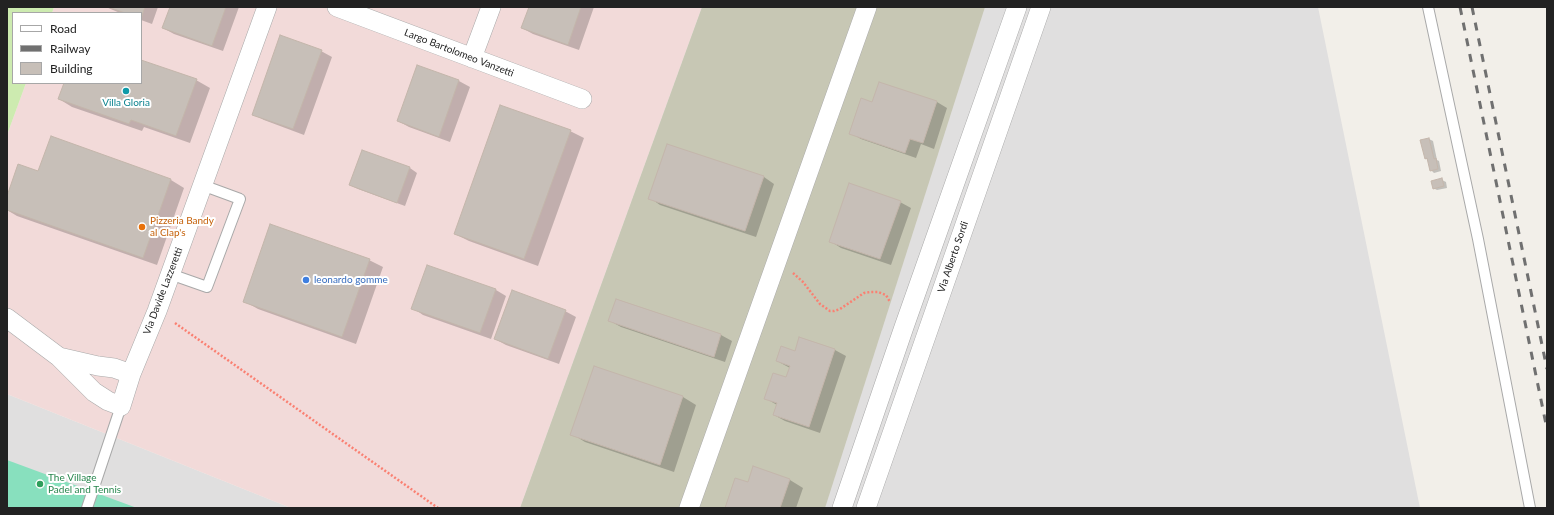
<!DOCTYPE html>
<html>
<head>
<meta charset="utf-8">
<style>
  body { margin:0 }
  #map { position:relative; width:1554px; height:515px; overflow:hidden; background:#f2efe9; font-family:Lato,sans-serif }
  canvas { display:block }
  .frame { position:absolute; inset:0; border:8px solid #222; pointer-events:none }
  .legend { position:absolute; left:12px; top:12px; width:130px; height:72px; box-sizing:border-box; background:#fff; border:1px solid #a7a7a7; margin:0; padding:5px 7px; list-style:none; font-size:12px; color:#222 }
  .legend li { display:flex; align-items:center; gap:8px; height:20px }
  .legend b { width:20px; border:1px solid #a7a7a7 }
</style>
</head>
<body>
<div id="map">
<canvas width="1554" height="515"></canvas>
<div class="frame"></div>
<ul class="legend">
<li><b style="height:5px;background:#fff"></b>Road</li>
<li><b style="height:5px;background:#707070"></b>Railway</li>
<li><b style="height:11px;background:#c7bfb8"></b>Building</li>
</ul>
</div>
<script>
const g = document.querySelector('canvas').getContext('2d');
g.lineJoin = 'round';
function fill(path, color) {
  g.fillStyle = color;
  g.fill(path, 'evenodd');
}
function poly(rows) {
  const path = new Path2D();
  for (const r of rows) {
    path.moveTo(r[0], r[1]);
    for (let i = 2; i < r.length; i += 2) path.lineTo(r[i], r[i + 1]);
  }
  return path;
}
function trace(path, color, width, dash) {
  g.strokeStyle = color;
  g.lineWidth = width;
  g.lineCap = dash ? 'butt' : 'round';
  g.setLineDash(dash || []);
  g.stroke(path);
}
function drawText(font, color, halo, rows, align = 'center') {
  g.font = font + ' Lato,sans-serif';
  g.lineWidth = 4;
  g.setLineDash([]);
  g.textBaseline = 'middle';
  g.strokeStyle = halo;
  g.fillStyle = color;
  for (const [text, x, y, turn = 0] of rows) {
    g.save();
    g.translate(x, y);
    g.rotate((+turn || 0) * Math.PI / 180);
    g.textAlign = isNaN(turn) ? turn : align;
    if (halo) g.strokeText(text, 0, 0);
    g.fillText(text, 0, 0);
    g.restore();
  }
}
fill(poly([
  [702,7,1318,7,1420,508,520,508],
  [7,394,291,508,7,508]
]), '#e0dfdf');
fill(poly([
  [54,7,702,7,520,508,291,508,7,394,7,135,26,83,141,83,141,13,52,13]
]), '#f2dad9');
fill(poly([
  [702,7,985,7,825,508,520,508]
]), '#c7c7b4');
fill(poly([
  [7,7,54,7,52,13,13,13,13,83,26,83,7,135]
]), '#cdebb0');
fill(poly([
  [7,460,137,508,7,508]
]), '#88e0be');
fill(poly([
  [106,7,158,7,152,24,141,20,141,13,120,13],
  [171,7,239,7,223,51,174,34,163,28],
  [530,7,594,7,579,50,533,34,522,28],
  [321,51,332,57,304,135,264,120,253,114],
  [141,61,196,80,210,88,190,143,144,127,142,131,72,107,59,99,65,83,141,83],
  [417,66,459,81,470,87,450,142,409,127,398,121],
  [937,102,947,108,934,149,921,144,916,158,861,139,850,133,873,103],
  [570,131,584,138,538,266,469,241,455,234],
  [51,138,171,180,184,188,157,265,17,216,7,210,7,199,39,172],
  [1429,139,1433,141,1437,160,1439,161,1441,171,1434,173,1431,170,1428,160,1425,158],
  [667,145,764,177,774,184,756,237,660,205,650,198],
  [362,151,410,168,417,173,405,206,358,189,350,185],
  [1442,180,1446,182,1447,188,1437,190,1433,188],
  [900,202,911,208,891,265,841,248,830,241],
  [369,260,383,267,356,344,258,309,244,301],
  [496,290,506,296,491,339,423,315,413,308],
  [617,300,721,335,732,341,725,362,621,327,610,321],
  [565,311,576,317,559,364,506,345,495,339],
  [800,338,835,350,846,356,820,433,785,421,774,415,777,405,765,398,786,378,790,368,777,361,795,352],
  [594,368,683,397,696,405,674,472,585,442,572,434],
  [790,480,803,488,796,508,728,508,748,484]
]), '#0003');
const building = poly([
  [108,7,145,7,141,19,141,13,125,13,108,7],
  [170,7,226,7,212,46,162,28,170,7],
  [529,7,581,7,568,45,521,28,529,7],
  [280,35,322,50,293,129,252,115,280,35],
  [141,60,197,79,176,136,131,120,129,124,58,99,64,83,141,83,141,60],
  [417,65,459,80,439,137,397,121,417,65],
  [879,82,937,101,923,143,910,139,905,153,849,134,861,98,872,102,879,82],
  [500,105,571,130,524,259,454,234,500,105],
  [51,136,171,179,143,258,7,210,7,196,18,164,38,171,51,136],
  [1429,138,1434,159,1436,158,1438,169,1430,171,1427,158,1425,159,1420,140,1429,138],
  [667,144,764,176,745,231,648,199,667,144],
  [362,150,410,167,397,203,349,185,362,150],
  [1442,178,1444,186,1433,189,1431,181,1442,178],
  [849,183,901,201,880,259,829,242,849,183],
  [270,224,370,259,342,337,243,302,270,224],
  [427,265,496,289,480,333,411,309,427,265],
  [512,290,566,310,548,359,494,339,512,290],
  [616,299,721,334,714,357,608,321,616,299],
  [799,337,835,349,809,427,773,415,777,403,764,399,773,373,786,377,790,366,776,361,781,346,795,351,799,337],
  [594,366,683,396,660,465,570,435,594,366],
  [753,466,790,479,780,508,725,508,735,478,748,482,753,466]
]);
fill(building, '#c7bfb8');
trace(building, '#c4b6ab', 1);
const lane = poly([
  [1428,7,1478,239,1530,508],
  [170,274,207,287,240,199,202,185],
  [87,508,121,406]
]);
const street = poly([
  [337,7,582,99],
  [472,58,491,7],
  [7,318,59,357,94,392,108,401,121,406,131,374,157,311,267,7],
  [59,357,98,366,114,368,131,374],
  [689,508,867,7],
  [842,508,904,327,1017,7],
  [866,508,1041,7]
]);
trace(lane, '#a9a9a9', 12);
trace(street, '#a9a9a9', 20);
trace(poly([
  [793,273,803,282,820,304,830,311,834,311,840,309,864,293,870,292,878,292,886,295,890,302],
  [175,323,438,508]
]), '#fa8072', 2.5, [2, 2]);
trace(lane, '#fff', 10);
trace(street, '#fff', 19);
trace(poly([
  [1460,7,1547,429],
  [1472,7,1547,369]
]), '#707070', 3, [8, 8]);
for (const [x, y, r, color] of [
  [126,91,4,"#0f9aa8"],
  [142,227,4,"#e8710a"],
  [306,280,4,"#3f7fe0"],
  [40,484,4,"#2e9e5b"]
]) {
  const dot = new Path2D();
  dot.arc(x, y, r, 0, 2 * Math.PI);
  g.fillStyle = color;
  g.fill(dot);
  trace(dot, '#fff', 1.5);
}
drawText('10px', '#222', '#fff', [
  ["Largo Bartolomeo Vanzetti",459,53,21],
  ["Via Alberto Sordi",953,257,-71],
  ["Via Davide Lazzeretti",163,291,-69]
]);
drawText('10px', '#0d838f', '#fff', [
  ["Villa Gloria",126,103]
]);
drawText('10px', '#c56008', '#fff', [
  ["Pizzeria Bandy",150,221],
  ["al Clap's",150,233]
], 'left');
drawText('10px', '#366cbe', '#fff', [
  ["leonardo gomme",314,280]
], 'left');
drawText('10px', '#27864d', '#fff', [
  ["The Village",48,478],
  ["Padel and Tennis",48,490]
], 'left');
</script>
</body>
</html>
